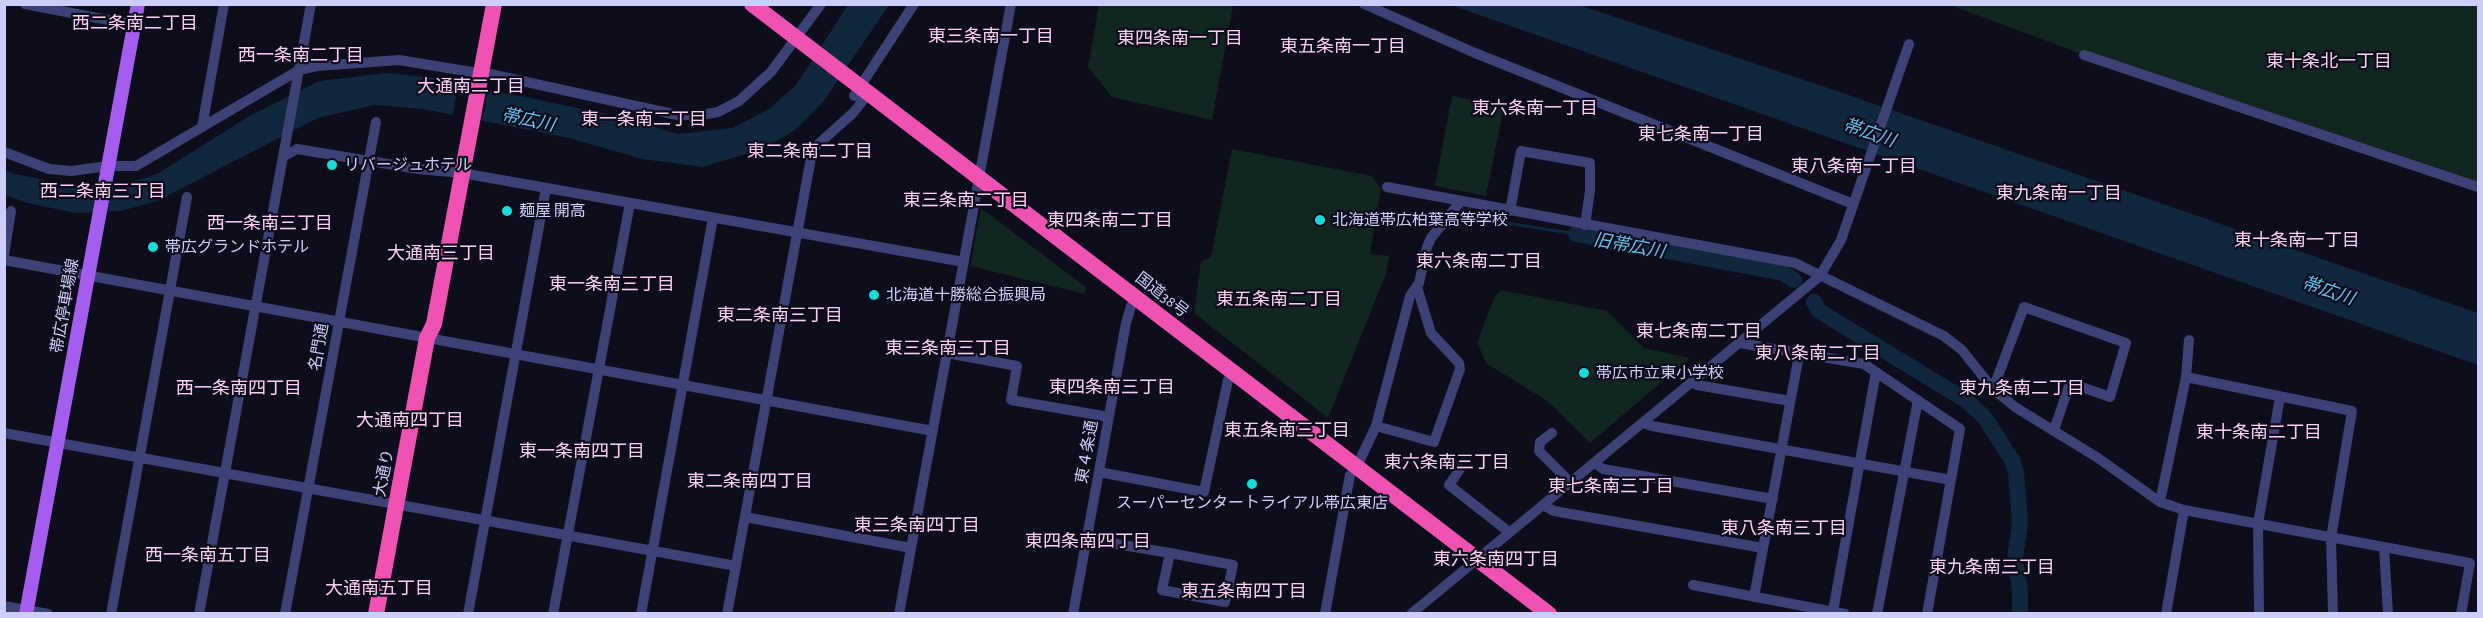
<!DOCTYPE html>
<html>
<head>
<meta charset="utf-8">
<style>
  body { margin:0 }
  #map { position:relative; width:2483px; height:618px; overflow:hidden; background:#0d0d1b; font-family:"Alegreya Sans",sans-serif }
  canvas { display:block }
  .frame { position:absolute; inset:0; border:6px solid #cccdfa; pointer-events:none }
</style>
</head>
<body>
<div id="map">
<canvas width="2483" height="618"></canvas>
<div class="frame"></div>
</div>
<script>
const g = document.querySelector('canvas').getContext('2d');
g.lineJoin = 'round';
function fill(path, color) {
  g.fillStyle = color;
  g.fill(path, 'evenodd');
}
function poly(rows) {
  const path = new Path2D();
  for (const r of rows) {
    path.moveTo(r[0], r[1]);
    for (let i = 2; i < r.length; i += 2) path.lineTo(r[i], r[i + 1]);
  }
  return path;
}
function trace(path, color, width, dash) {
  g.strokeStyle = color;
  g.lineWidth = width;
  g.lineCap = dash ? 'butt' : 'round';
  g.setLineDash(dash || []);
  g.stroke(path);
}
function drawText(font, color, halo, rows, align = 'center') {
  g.font = font + ' "Alegreya Sans","Noto Sans JP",sans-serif';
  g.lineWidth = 4.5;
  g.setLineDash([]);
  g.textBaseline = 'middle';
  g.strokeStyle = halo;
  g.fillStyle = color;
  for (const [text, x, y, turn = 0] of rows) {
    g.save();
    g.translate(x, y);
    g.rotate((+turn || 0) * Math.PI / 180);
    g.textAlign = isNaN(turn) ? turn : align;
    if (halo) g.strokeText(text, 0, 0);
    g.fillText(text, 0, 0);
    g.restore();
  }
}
fill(poly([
  [1099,5,1233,5,1212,120,1112,97,1088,67],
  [1950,5,2478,5,2478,187,2084,55],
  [1452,96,1504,106,1486,196,1435,186],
  [1232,149,1372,176,1381,189,1370,254,1389,256,1386,274,1328,418,1194,313,1201,261,1211,257],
  [981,208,1086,287,1085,294,970,266],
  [1501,290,1607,311,1644,348,1690,358,1590,443,1546,400,1487,364,1477,343,1494,298]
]), '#112521');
fill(poly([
  [848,5,889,5,823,102,794,131,759,150,703,167,642,159,569,138,423,109,374,105,318,118,157,201,121,211,76,213,27,203,5,195,4,170,15,174,75,186,130,182,157,174,251,115,319,81,386,73,435,78,620,117,678,134,732,128,769,109,796,85],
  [1451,5,1579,5,1834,90,2478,313,2478,365]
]), '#10273d');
fill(poly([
  [459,80,489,86,482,124,452,118]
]), '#0d0d1b');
trace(poly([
  [1462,216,1576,234]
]), '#10273d', 3);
trace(poly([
  [1576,234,1783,273,1794,280],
  [1814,302,1819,311,1967,401,1985,418,2012,460,2016,473,2020,522,2015,559,2020,589,2020,614]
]), '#10273d', 16);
trace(poly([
  [25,4,134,25],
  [1364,4,1475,53,1853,204],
  [2084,55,2478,187],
  [481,72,677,115,701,115,718,112,739,101,771,72,821,4],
  [854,96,914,4],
  [202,127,224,4],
  [4,152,49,169,71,171,108,166,136,166,299,70,317,66,399,60,472,72],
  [283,157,297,149,418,169,462,173,964,262],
  [1387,187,1795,263,1944,336,1962,350,1993,389,2015,407,2098,458,2160,502,2184,510,2470,563,2461,614],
  [1510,211,1521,151,1590,163,1590,191,1585,225],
  [4,255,11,211],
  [4,260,933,431],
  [1739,343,1864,364,1960,429,1927,614],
  [947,353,1017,366,1011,400,1109,417],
  [2186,377,2352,411,2331,538,2333,614],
  [1692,382,1697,385,1790,401],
  [1993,389,2024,307,2126,343,2110,397,2070,383,2054,430],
  [1643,423,1652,426,1951,480],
  [1376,426,1434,442,1460,369,1459,363,1431,333,1417,287],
  [4,433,736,566],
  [1552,433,1540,442,1539,451,1571,483],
  [1595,463,1603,469,1773,499],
  [1357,466,1376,426,1410,296,1419,283,1427,247,1431,238,1461,201],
  [1460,469,1449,485,1509,532],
  [1099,472,1204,492,1228,380],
  [2160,502,2186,377,2189,340],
  [1543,505,1554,511,1763,548],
  [745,517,911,548],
  [1087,539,1170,553,1233,565,1225,602,1162,590,1170,553],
  [2384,547,2388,614],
  [1693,585,1845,614],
  [1754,597,1799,355],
  [4,606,48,614],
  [1833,611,1876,372],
  [111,614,187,197],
  [199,614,311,4],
  [285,614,376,122],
  [468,614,546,188],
  [553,614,630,203],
  [641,614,713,218],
  [727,614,811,158,814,148,853,113,868,94],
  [899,614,1011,4],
  [1073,614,1126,323,1131,306,1137,298],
  [1325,614,1350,475],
  [1411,614,1820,276,1841,240,1909,44],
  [1877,614,1918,400],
  [2166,614,2184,510],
  [2259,614,2258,524,2280,397]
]), '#3c4276', 10);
trace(poly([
  [26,614,138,4]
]), '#a55df0', 14);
trace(poly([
  [752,4,1549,614],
  [376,614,427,338,434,324,494,4]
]), '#ef52b3', 16);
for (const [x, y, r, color] of [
  [332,165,6,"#14ded7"],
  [507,211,6,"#14ded7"],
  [1320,220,6,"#14ded7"],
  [153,247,6,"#14ded7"],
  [874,295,6,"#14ded7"],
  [1584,373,6,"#14ded7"],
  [1252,484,6,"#14ded7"]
]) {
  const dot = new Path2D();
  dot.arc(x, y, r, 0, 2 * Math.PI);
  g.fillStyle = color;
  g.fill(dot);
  trace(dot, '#0d0d1b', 2);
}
drawText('16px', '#cccdfa', '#0d0d1b', [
  ["リバージュホテル",344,165],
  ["麺屋 開高",519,211],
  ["北海道帯広柏葉高等学校",1332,220],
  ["帯広グランドホテル",165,247],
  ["北海道十勝総合振興局",886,295],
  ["帯広市立東小学校",1596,373],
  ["スーパーセンタートライアル帯広東店",1252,503,"center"]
], 'left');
drawText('16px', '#cccdfa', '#0d0d1b', [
  ["国道38号",1162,295,38],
  ["帯広停車場線",65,306,-80],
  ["名門通",319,347,-80],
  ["東４条通",1087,452,-80],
  ["大通り",384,473,-79]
]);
drawText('18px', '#facef0', '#0d0d1b', [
  ["西二条南二丁目",135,24],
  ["東三条南一丁目",991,37],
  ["東四条南一丁目",1180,39],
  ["東五条南一丁目",1343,47],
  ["西一条南二丁目",301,56],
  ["東十条北一丁目",2329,62],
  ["大通南二丁目",471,87],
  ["東六条南一丁目",1535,109],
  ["東一条南二丁目",644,120],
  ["東七条南一丁目",1701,135],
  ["東二条南二丁目",810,152],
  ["東八条南一丁目",1854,167],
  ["西二条南三丁目",103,192],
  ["東九条南一丁目",2059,194],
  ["東三条南二丁目",966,201],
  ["東四条南二丁目",1110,221],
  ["西一条南三丁目",270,224],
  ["東十条南一丁目",2297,241],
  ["大通南三丁目",441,254],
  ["東六条南二丁目",1479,262],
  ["東一条南三丁目",612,285],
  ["東五条南二丁目",1279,300],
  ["東二条南三丁目",780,316],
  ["東七条南二丁目",1699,332],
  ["東三条南三丁目",948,349],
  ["東八条南二丁目",1818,354],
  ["東四条南三丁目",1112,388],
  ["西一条南四丁目",239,389],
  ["東九条南二丁目",2022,389],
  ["大通南四丁目",410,421],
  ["東五条南三丁目",1287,431],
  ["東十条南二丁目",2259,433],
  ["東一条南四丁目",582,452],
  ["東六条南三丁目",1447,463],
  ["東二条南四丁目",750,482],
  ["東七条南三丁目",1611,487],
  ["東三条南四丁目",917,526],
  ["東八条南三丁目",1784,529],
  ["東四条南四丁目",1088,542],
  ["西一条南五丁目",208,556],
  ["東六条南四丁目",1496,560],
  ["東九条南三丁目",1992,568],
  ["大通南五丁目",379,589],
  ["東五条南四丁目",1244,592]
]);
drawText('italic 18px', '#64c2f1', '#0d0d1b', [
  ["帯広川",528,120,12],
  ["帯広川",1869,133,19],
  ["旧帯広川",1629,246,10],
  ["帯広川",2328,291,19]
]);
</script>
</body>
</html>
